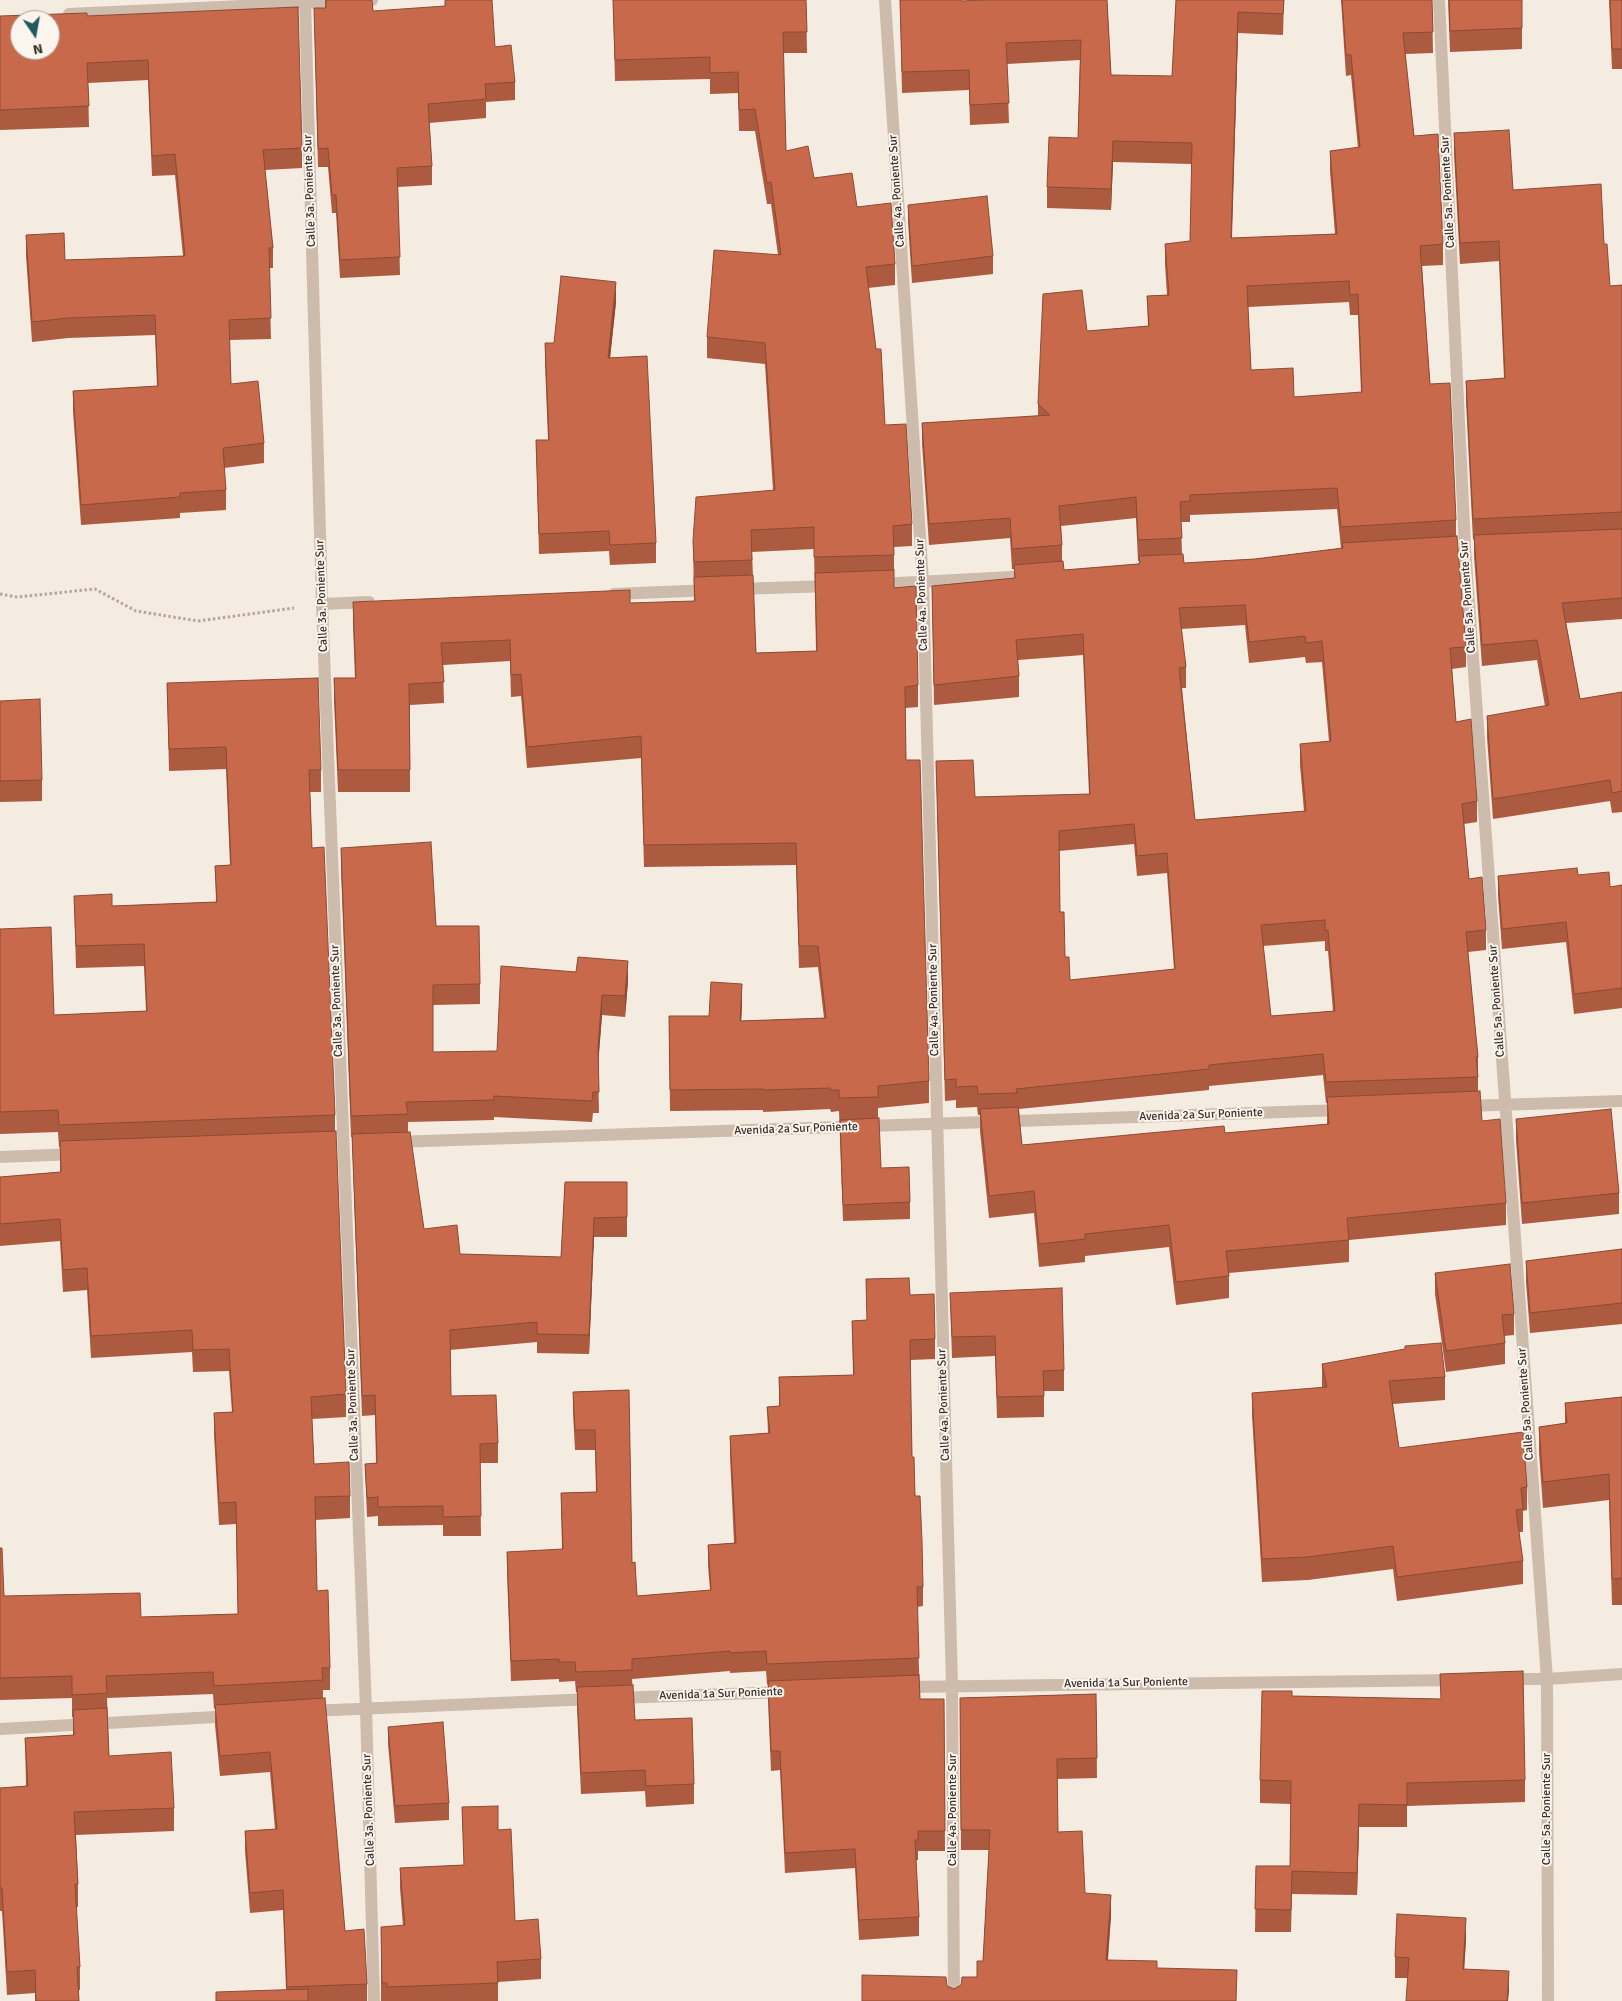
<!DOCTYPE html>
<html>
<head>
<meta charset="utf-8">
<style>
  body { margin:0 }
  #map { position:relative; width:1622px; height:2001px; overflow:hidden; background:#f4ebe1; font-family:Signika,sans-serif }
  canvas { display:block }
  .north { position:absolute; left:10px; top:10px; width:50px; height:50px; box-sizing:border-box; background:#fbf5ee; border:1px solid #aea6a0; border-radius:50%; rotate:168deg; font-size:14px; font-weight:700; line-height:20px; text-align:center; color:#3b302b }
  .north::after { content:''; display:block; margin:auto; width:18px; height:22px; background:#1f5a5e; clip-path:polygon(50% 0,100% 100%,50% 72%,0 100%) }
</style>
</head>
<body>
<div id="map">
<canvas width="1622" height="2001"></canvas>
<div class="north">N</div>
</div>
<script>
const g = document.querySelector('canvas').getContext('2d');
g.lineJoin = 'round';
function poly(rows) {
  const path = new Path2D();
  for (const r of rows) {
    path.moveTo(r[0], r[1]);
    for (let i = 2; i < r.length; i += 2) path.lineTo(r[i], r[i + 1]);
  }
  return path;
}
function trace(path, color, width, dash) {
  g.strokeStyle = color;
  g.lineWidth = width;
  g.lineCap = dash ? 'butt' : 'round';
  g.setLineDash(dash || []);
  g.stroke(path);
}
function fill(path, color) {
  g.fillStyle = color;
  g.fill(path, 'evenodd');
}
function drawText(font, color, halo, rows, align = 'center') {
  g.font = font + ' Signika,sans-serif';
  g.lineWidth = 4;
  g.setLineDash([]);
  g.textBaseline = 'middle';
  g.strokeStyle = halo;
  g.fillStyle = color;
  for (const [text, x, y, turn = 0] of rows) {
    g.save();
    g.translate(x, y);
    g.rotate((+turn || 0) * Math.PI / 180);
    g.textAlign = isNaN(turn) ? turn : align;
    if (halo) g.strokeText(text, 0, 0);
    g.fillText(text, 0, 0);
    g.restore();
  }
}
trace(poly([
  [0,594,17,597,95,589,136,611,198,621,294,608]
]), '#b9a596', 3, [2.5, 2.5]);
trace(poly([
  [305,0,322,604,366,1708,374,2001],
  [885,0,923,583,952,1685,954,2001],
  [1439,0,1465,548,1547,1679,1548,2001],
  [69,14,372,0],
  [879,584,1031,576],
  [736,589,831,586],
  [614,594,711,590],
  [322,604,369,602],
  [1465,1106,1622,1101],
  [395,1142,1342,1110],
  [0,1157,75,1154],
  [1507,1679,1547,1679,1622,1674],
  [902,1687,1457,1680],
  [617,1698,785,1692],
  [310,1711,592,1699],
  [0,1729,233,1716]
]), '#cdbbac', 12);
fill(poly([
  [325,0,372,0,373,11,495,47,515,82,515,100,486,102,486,118,429,123,432,166,432,185,398,187,400,275,340,278,336,213,332,213,328,167,318,167,314,8,325,8],
  [613,0,806,0,807,53,783,53,786,151,814,178,857,207,895,264,895,285,868,288,885,425,912,524,912,546,894,547,894,588,918,685,918,707,905,708,906,760,929,1081,929,1103,878,1108,878,1119,881,1168,910,1202,910,1219,843,1221,839,1111,831,1112,830,1109,763,1112,763,1110,670,1111,669,1016,709,1016,742,1006,741,1021,824,1018,818,967,799,968,796,865,644,867,641,758,527,768,521,696,511,697,510,661,443,665,444,703,410,705,410,792,338,792,334,700,334,678,355,678,353,624,353,602,630,603,694,601,693,541,773,490,765,364,707,358,707,337,778,255,771,204,767,204,755,131,739,131,738,93,710,94,710,79,615,81],
  [814,549,816,651,756,653,752,552],
  [900,0,962,1,1107,0,1111,75,1172,76,1176,0,1284,0,1283,35,1238,33,1232,238,1335,234,1330,171,1330,151,1358,148,1351,75,1346,76,1341,0,1432,0,1433,53,1405,54,1414,136,1443,244,1443,265,1422,266,1430,384,1456,520,1456,536,1466,647,1466,667,1452,669,1456,722,1477,801,1477,822,1464,824,1469,879,1486,930,1486,950,1468,952,1478,1057,1478,1091,1482,1121,1506,1203,1506,1225,1349,1240,1349,1262,1229,1273,1229,1298,1176,1305,1169,1247,1085,1256,1085,1262,1039,1267,1034,1213,989,1218,980,1131,980,1115,978,1115,977,1107,956,1108,956,1100,945,1101,936,761,975,797,1089,794,1083,655,1018,660,1019,676,1019,697,934,705,932,586,1014,578,1014,569,1012,569,1010,538,929,545,922,444,922,423,1038,416,1038,404,1087,331,1148,326,1147,296,1167,295,1165,264,1165,244,1190,241,1192,164,1113,162,1111,210,1047,208,1047,187,1078,138,1080,60,1007,64,1009,123,970,125,969,90,902,93],
  [1349,302,1350,315,1358,315,1361,393,1294,397,1251,370,1248,307],
  [1337,509,1341,548,1342,548,1255,559,1184,563,1182,554,1181,522,1190,522,1190,515],
  [1136,518,1138,561,1139,561,1139,563,1138,564,1064,570,1062,561,1062,545,1061,526],
  [1245,625,1249,663,1305,657,1306,663,1322,662,1329,741,1300,744,1300,765,1304,811,1195,820,1182,688,1186,688,1186,667,1181,629],
  [1134,844,1137,876,1167,873,1174,969,1070,980,1065,957,1060,912,1059,851],
  [1325,941,1325,951,1328,951,1333,1011,1271,1016,1263,946],
  [1323,1075,1326,1103,1327,1103,1327,1124,1225,1133,1022,1145,1019,1109,1209,1090,1209,1086],
  [1448,0,1522,0,1522,49,1450,52],
  [1609,0,1622,0,1622,69,1612,69],
  [0,16,87,16,302,148,302,168,265,170,273,248,273,268,269,268,271,339,229,340,231,384,264,443,264,463,224,468,226,490,226,510,180,513,180,518,81,525,73,411,73,391,157,386,155,335,68,338,32,342,26,256,26,235,65,260,183,256,175,175,152,176,148,80,88,83,89,127,0,130],
  [1454,133,1513,190,1604,244,1610,286,1622,285,1622,619,1566,623,1580,699,1622,692,1622,812,1612,813,1610,801,1493,819,1487,737,1487,716,1545,706,1537,660,1482,666,1474,556,1474,539,1473,540,1466,402,1466,381,1504,378,1499,261,1460,264,1454,154],
  [908,205,993,256,993,274,912,283,908,222],
  [616,302,610,357,656,543,656,563,610,565,609,551,539,554,536,440,548,440,545,363,545,343,554,343],
  [167,683,321,770,321,792,310,792,312,848,335,1115,335,1131,346,1394,346,1417,312,1419,314,1464,350,1496,350,1518,315,1520,317,1591,330,1668,330,1690,323,1690,323,1698,345,1931,367,1984,367,2001,216,2001,286,1990,283,1910,250,1913,245,1851,245,1831,275,1829,270,1772,220,1776,215,1725,215,1708,214,1709,213,1694,107,1698,109,1756,174,1808,174,1831,76,1835,78,1884,78,1907,76,1907,80,1967,80,1990,78,1990,79,2001,35,2001,35,1993,7,1995,2,1911,0,1911,0,1788,26,1786,25,1738,73,1735,73,1717,72,1717,72,1698,0,1700,0,1548,4,1596,141,1617,238,1614,236,1524,219,1525,214,1435,214,1413,232,1412,229,1371,193,1372,192,1352,91,1358,87,1290,63,1292,60,1241,0,1246,0,1177,60,1172,60,1147,59,1147,58,1132,0,1134,0,929,54,1015,146,1011,144,966,76,968,74,896,112,906,216,902,215,866,230,865,226,769,169,771],
  [0,701,42,780,42,801,0,802],
  [341,848,436,926,480,984,480,1004,433,1005,433,1052,497,1051,628,981,625,1017,602,1015,598,1063,599,1113,593,1113,592,1122,494,1117,494,1120,408,1122,408,1132,424,1229,460,1254,561,1257,565,1182,627,1182,627,1237,594,1237,589,1354,537,1353,537,1342,450,1350,451,1396,498,1443,498,1463,480,1463,481,1536,443,1536,443,1525,378,1526,378,1516,367,1517,365,1464,376,1463,375,1415,362,1416,352,1137,351,1137,341,868],
  [1578,875,1610,887,1622,885,1622,1008,1574,1014,1566,942,1502,949,1498,896,1498,876],
  [1516,1119,1619,1193,1619,1214,1522,1224,1516,1140],
  [1622,1249,1622,1324,1530,1333,1526,1282,1526,1261],
  [1435,1273,1514,1314,1514,1335,1504,1336,1505,1343,1505,1364,1446,1372,1435,1294],
  [866,1279,910,1295,935,1339,935,1359,910,1360,912,1457,923,1587,923,1606,917,1607,920,1699,944,1699,945,1851,918,1851,918,1860,916,1860,919,1917,919,1936,859,1940,855,1868,785,1873,780,1770,771,1771,768,1700,768,1684,767,1684,766,1671,730,1673,730,1671,632,1679,635,1720,694,1784,694,1804,646,1807,645,1791,581,1794,577,1708,577,1692,576,1692,575,1681,559,1682,559,1679,511,1681,507,1572,507,1552,562,1550,561,1493,596,1492,595,1450,575,1450,573,1412,573,1392,629,1390,632,1563,637,1596,710,1590,708,1565,708,1545,734,1543,730,1456,730,1436,768,1433,767,1407,779,1406,779,1377,853,1375,852,1321,867,1320],
  [950,1293,1064,1370,1064,1391,1044,1391,1044,1417,997,1418,995,1356,952,1358],
  [1322,1364,1445,1377,1445,1400,1393,1404,1399,1448,1527,1487,1527,1510,1523,1511,1523,1532,1519,1532,1523,1561,1523,1584,1397,1601,1393,1569,1308,1580,1262,1582,1252,1416,1252,1393,1322,1388],
  [1622,1397,1622,1605,1612,1605,1609,1500,1543,1508,1539,1453,1539,1427,1565,1423,1565,1403],
  [1440,1674,1525,1780,1525,1802,1407,1806,1407,1827,1359,1827,1357,1895,1292,1894,1291,1932,1255,1932,1256,1866,1290,1866,1291,1804,1260,1803,1260,1780,1292,1696,1441,1699],
  [1096,1694,1097,1778,1057,1779,1058,1832,1085,1893,1111,1915,1108,1960,1157,1968,862,2001,947,1986,954,1989,977,1977,983,1961,989,1850,961,1850,960,1698],
  [388,1727,449,1803,449,1820,395,1823,388,1744],
  [462,1807,498,1830,515,1921,541,1959,541,1979,498,1982,498,2001,381,2001,381,1927,403,1926,400,1888,400,1868,464,1865],
  [1466,1939,1464,1969,1509,1992,1408,1978,1395,1978,1395,1957]
]), '#ac5a40');
fill(poly([
  [1238,12,1238,33,1231,258,1231,238],
  [1113,141,1113,162,1111,210,1111,189],
  [616,282,616,302,608,378,608,358],
  [628,961,628,981,625,1017,625,996],
  [742,984,742,1006,740,1043,740,1021],
  [602,995,602,1015,598,1067,598,1047],
  [594,1218,594,1237,589,1354,589,1335],
  [1359,1804,1359,1827,1357,1895,1357,1873],
  [1111,1895,1111,1915,1106,1980,1106,1960],
  [1466,1918,1466,1939,1463,1989,1463,1969],
  [1509,1971,1509,1992,1508,2001,1507,2001]
]), '#8c4a34');
const building = poly([
  [326,0,372,0,373,11,445,6,445,0,492,0,495,47,511,45,515,82,485,84,486,99,428,104,432,166,397,168,400,257,340,260,336,195,332,195,328,148,318,149,314,8,326,8,326,0],
  [613,0,806,0,807,32,783,32,786,151,808,146,814,178,852,173,857,207,891,203,895,264,866,267,876,349,881,349,885,425,906,424,912,524,893,526,894,555,814,557,814,527,751,530,752,560,694,562,693,541,696,497,775,490,765,343,707,337,714,250,781,255,771,182,767,183,755,109,739,110,738,72,710,73,710,57,615,60,613,0],
  [900,0,962,0,962,1,983,0,1107,0,1111,75,1172,76,1176,0,1284,0,1283,14,1238,12,1231,238,1337,234,1330,151,1360,147,1351,55,1346,55,1342,0,1432,0,1433,32,1403,33,1414,136,1438,134,1443,244,1420,246,1430,384,1450,383,1456,520,1341,527,1337,488,1190,495,1190,501,1180,502,1182,538,1138,540,1136,497,1059,506,1062,545,1012,549,1010,518,929,524,922,423,1050,415,1038,404,1043,294,1082,290,1087,331,1149,326,1147,296,1169,295,1165,244,1190,241,1192,143,1113,141,1111,189,1047,187,1049,137,1078,138,1081,40,1006,43,1009,103,970,105,969,70,902,72,900,0],
  [1349,281,1350,295,1358,294,1362,392,1294,397,1293,368,1251,370,1247,286,1349,281],
  [1449,0,1522,0,1522,28,1450,31,1449,0],
  [1610,0,1622,0,1622,49,1612,49,1610,0],
  [298,7,302,148,263,150,273,248,269,248,271,318,229,320,231,384,258,381,264,443,223,448,226,490,180,493,180,497,81,505,73,391,158,386,155,315,68,318,32,322,26,235,64,233,65,260,185,256,175,154,152,156,148,60,87,63,89,106,0,110,0,16,87,13,87,16,298,7],
  [20,20,50,20,50,50,20,50,20,20],
  [1509,130,1513,190,1601,184,1604,244,1607,244,1610,286,1622,285,1622,512,1473,519,1466,381,1505,378,1499,241,1460,243,1454,133,1509,130],
  [987,196,993,256,912,266,908,205,987,196],
  [561,276,616,282,608,358,647,356,656,543,610,545,609,531,539,534,536,440,549,440,545,343,554,343,561,276],
  [1622,529,1622,598,1562,603,1580,699,1622,692,1622,791,1612,793,1610,780,1493,799,1487,716,1549,705,1537,640,1482,645,1474,535,1622,529],
  [1457,536,1466,647,1450,648,1456,722,1471,719,1477,801,1462,804,1469,879,1482,877,1486,930,1466,932,1478,1057,1476,1057,1478,1077,1326,1082,1323,1054,1209,1065,1209,1069,1016,1089,1017,1093,978,1094,977,1086,956,1087,956,1079,945,1080,936,761,973,760,975,797,1090,794,1083,634,1016,640,1019,676,934,685,932,586,1015,578,1014,565,1063,561,1064,570,1138,564,1140,563,1139,556,1183,554,1184,563,1255,559,1343,548,1342,543,1457,536],
  [1245,605,1249,642,1305,636,1306,643,1322,641,1331,741,1300,744,1306,811,1195,820,1179,668,1186,667,1179,608,1245,605],
  [1134,824,1137,856,1167,853,1175,969,1070,980,1069,957,1065,957,1064,912,1060,912,1059,831,1134,824],
  [1325,920,1325,931,1328,930,1335,1011,1271,1016,1261,925,1325,920],
  [894,570,894,588,916,586,918,685,905,687,906,760,920,760,929,1081,878,1086,878,1097,839,1098,839,1090,831,1090,830,1088,763,1090,763,1089,670,1090,669,1016,709,1016,711,982,742,984,740,1021,826,1018,818,946,799,946,796,843,644,845,641,736,527,747,521,674,511,675,510,640,441,643,444,682,409,684,410,770,338,770,334,678,356,678,353,602,630,590,630,603,695,601,694,577,753,575,756,653,817,651,815,573,894,570],
  [318,678,321,770,309,770,312,848,324,847,335,1115,59,1125,58,1110,0,1112,0,929,51,927,54,1015,147,1011,144,944,76,946,74,896,112,894,112,906,217,902,215,866,231,865,226,747,169,749,167,683,318,678],
  [40,699,42,780,0,781,0,701,40,699],
  [431,842,436,926,479,926,480,984,433,985,433,1052,497,1051,501,966,576,972,578,957,628,961,625,996,602,995,598,1047,599,1092,593,1092,592,1101,494,1096,494,1100,406,1102,408,1114,351,1116,341,848,431,842],
  [1577,868,1578,875,1609,872,1610,887,1622,885,1622,988,1574,994,1566,922,1502,929,1498,876,1577,868],
  [1480,1091,1482,1121,1500,1119,1506,1203,1347,1218,1349,1240,1226,1251,1229,1276,1176,1282,1169,1225,1085,1234,1085,1239,1039,1244,1034,1191,989,1196,980,1109,1018,1107,1022,1145,1224,1126,1225,1133,1329,1124,1327,1097,1480,1091],
  [1611,1109,1619,1193,1522,1203,1516,1119,1611,1109],
  [879,1118,881,1168,909,1167,910,1202,843,1205,840,1120,879,1118],
  [336,1131,346,1394,311,1397,314,1464,349,1462,350,1496,315,1497,317,1591,328,1590,330,1668,322,1668,323,1680,214,1686,213,1672,106,1676,107,1693,72,1695,72,1676,0,1678,0,1548,2,1548,4,1596,140,1593,141,1617,238,1614,236,1502,219,1503,214,1413,233,1412,229,1349,193,1350,192,1330,91,1336,87,1268,63,1270,60,1219,0,1224,0,1177,61,1172,60,1141,336,1131],
  [410,1132,424,1229,457,1225,460,1254,561,1257,565,1182,627,1182,627,1217,594,1218,589,1335,537,1334,537,1322,450,1330,451,1396,496,1395,498,1443,480,1444,481,1516,443,1517,443,1506,378,1507,378,1497,367,1498,365,1464,377,1463,375,1395,362,1396,352,1134,410,1132],
  [1622,1249,1622,1303,1530,1313,1526,1261,1622,1249],
  [1510,1264,1514,1314,1502,1315,1505,1343,1446,1351,1435,1273,1510,1264],
  [909,1278,910,1295,934,1294,935,1339,910,1340,912,1457,914,1457,915,1496,920,1496,922,1541,923,1587,917,1587,919,1658,767,1664,766,1651,730,1653,730,1651,632,1659,632,1670,576,1672,575,1662,559,1662,559,1659,511,1661,507,1552,563,1549,561,1493,597,1492,595,1430,575,1430,573,1392,629,1390,632,1563,635,1562,637,1596,711,1590,708,1545,736,1543,730,1436,770,1433,767,1407,780,1406,779,1377,854,1375,852,1321,867,1320,866,1279,909,1278],
  [1062,1288,1064,1370,1043,1371,1044,1396,997,1397,995,1336,952,1337,950,1293,1062,1288],
  [1441,1343,1445,1377,1389,1381,1399,1448,1523,1432,1527,1487,1521,1488,1523,1509,1516,1510,1523,1561,1397,1577,1393,1546,1308,1557,1262,1559,1252,1393,1327,1387,1322,1364,1405,1349,1405,1346,1441,1343],
  [1622,1397,1622,1578,1612,1579,1609,1474,1543,1482,1539,1427,1567,1423,1565,1403,1622,1397],
  [1523,1671,1525,1780,1407,1783,1407,1805,1359,1804,1357,1873,1292,1871,1291,1910,1255,1909,1256,1866,1290,1866,1291,1781,1260,1780,1262,1691,1292,1691,1292,1696,1441,1699,1440,1674,1523,1671],
  [919,1675,920,1699,944,1699,945,1831,918,1831,918,1840,915,1840,919,1917,859,1920,855,1849,785,1853,780,1751,771,1751,768,1681,919,1675],
  [633,1685,635,1720,692,1718,694,1784,646,1786,645,1770,581,1773,577,1687,633,1685],
  [1096,1694,1097,1758,1057,1759,1058,1832,1082,1831,1085,1893,1111,1895,1106,1960,1157,1961,1157,1968,1237,1970,1236,2001,862,2001,862,1975,946,1977,947,1986,954,1989,961,1985,962,1977,977,1977,977,1961,983,1961,990,1830,961,1830,960,1698,1096,1694],
  [325,1698,345,1931,364,1929,367,1984,287,1987,283,1890,250,1893,245,1831,277,1829,270,1752,220,1756,215,1705,325,1698],
  [107,1708,109,1756,171,1752,174,1808,74,1812,78,1884,75,1884,80,1967,77,1967,79,2001,36,2001,35,1970,7,1972,2,1888,0,1888,0,1788,28,1786,25,1738,74,1735,73,1710,107,1708],
  [443,1722,449,1803,395,1806,388,1727,443,1722],
  [498,1806,498,1830,511,1829,515,1921,538,1919,541,1959,497,1962,498,1983,387,1987,387,1983,382,1983,381,1927,405,1925,400,1868,464,1865,462,1807,498,1806],
  [1397,1914,1466,1918,1463,1969,1509,1971,1507,2001,1406,2001,1409,1958,1395,1957,1397,1914],
  [308,1989,308,2001,216,2001,216,1992,308,1989]
]);
fill(building, '#c8694b');
trace(building, '#8c4a34', 1);
drawText('12px', '#3b302b', '#fbf5ee', [
  ["Calle 3a. Poniente Sur",310,191,-92],
  ["Calle 4a. Poniente Sur",897,191,-94],
  ["Calle 5a. Poniente Sur",1448,192,-93],
  ["Calle 4a. Poniente Sur",922,595,-92],
  ["Calle 3a. Poniente Sur",322,596,-92],
  ["Calle 5a. Poniente Sur",1468,597,-94],
  ["Calle 4a. Poniente Sur",934,1000,-91],
  ["Calle 3a. Poniente Sur",337,1001,-92],
  ["Calle 5a. Poniente Sur",1497,1001,-94],
  ["Avenida 2a Sur Poniente",1201,1115,-2],
  ["Avenida 2a Sur Poniente",796,1129,-2],
  ["Calle 5a. Poniente Sur",1526,1404,-94],
  ["Calle 3a. Poniente Sur",353,1405,-92],
  ["Calle 4a. Poniente Sur",944,1405,-92],
  ["Avenida 1a Sur Poniente",1126,1683,-1],
  ["Avenida 1a Sur Poniente",721,1694,-2],
  ["Calle 5a. Poniente Sur",1547,1809,-90],
  ["Calle 3a. Poniente Sur",369,1810,-92],
  ["Calle 4a. Poniente Sur",953,1810,-90]
]);
</script>
</body>
</html>
